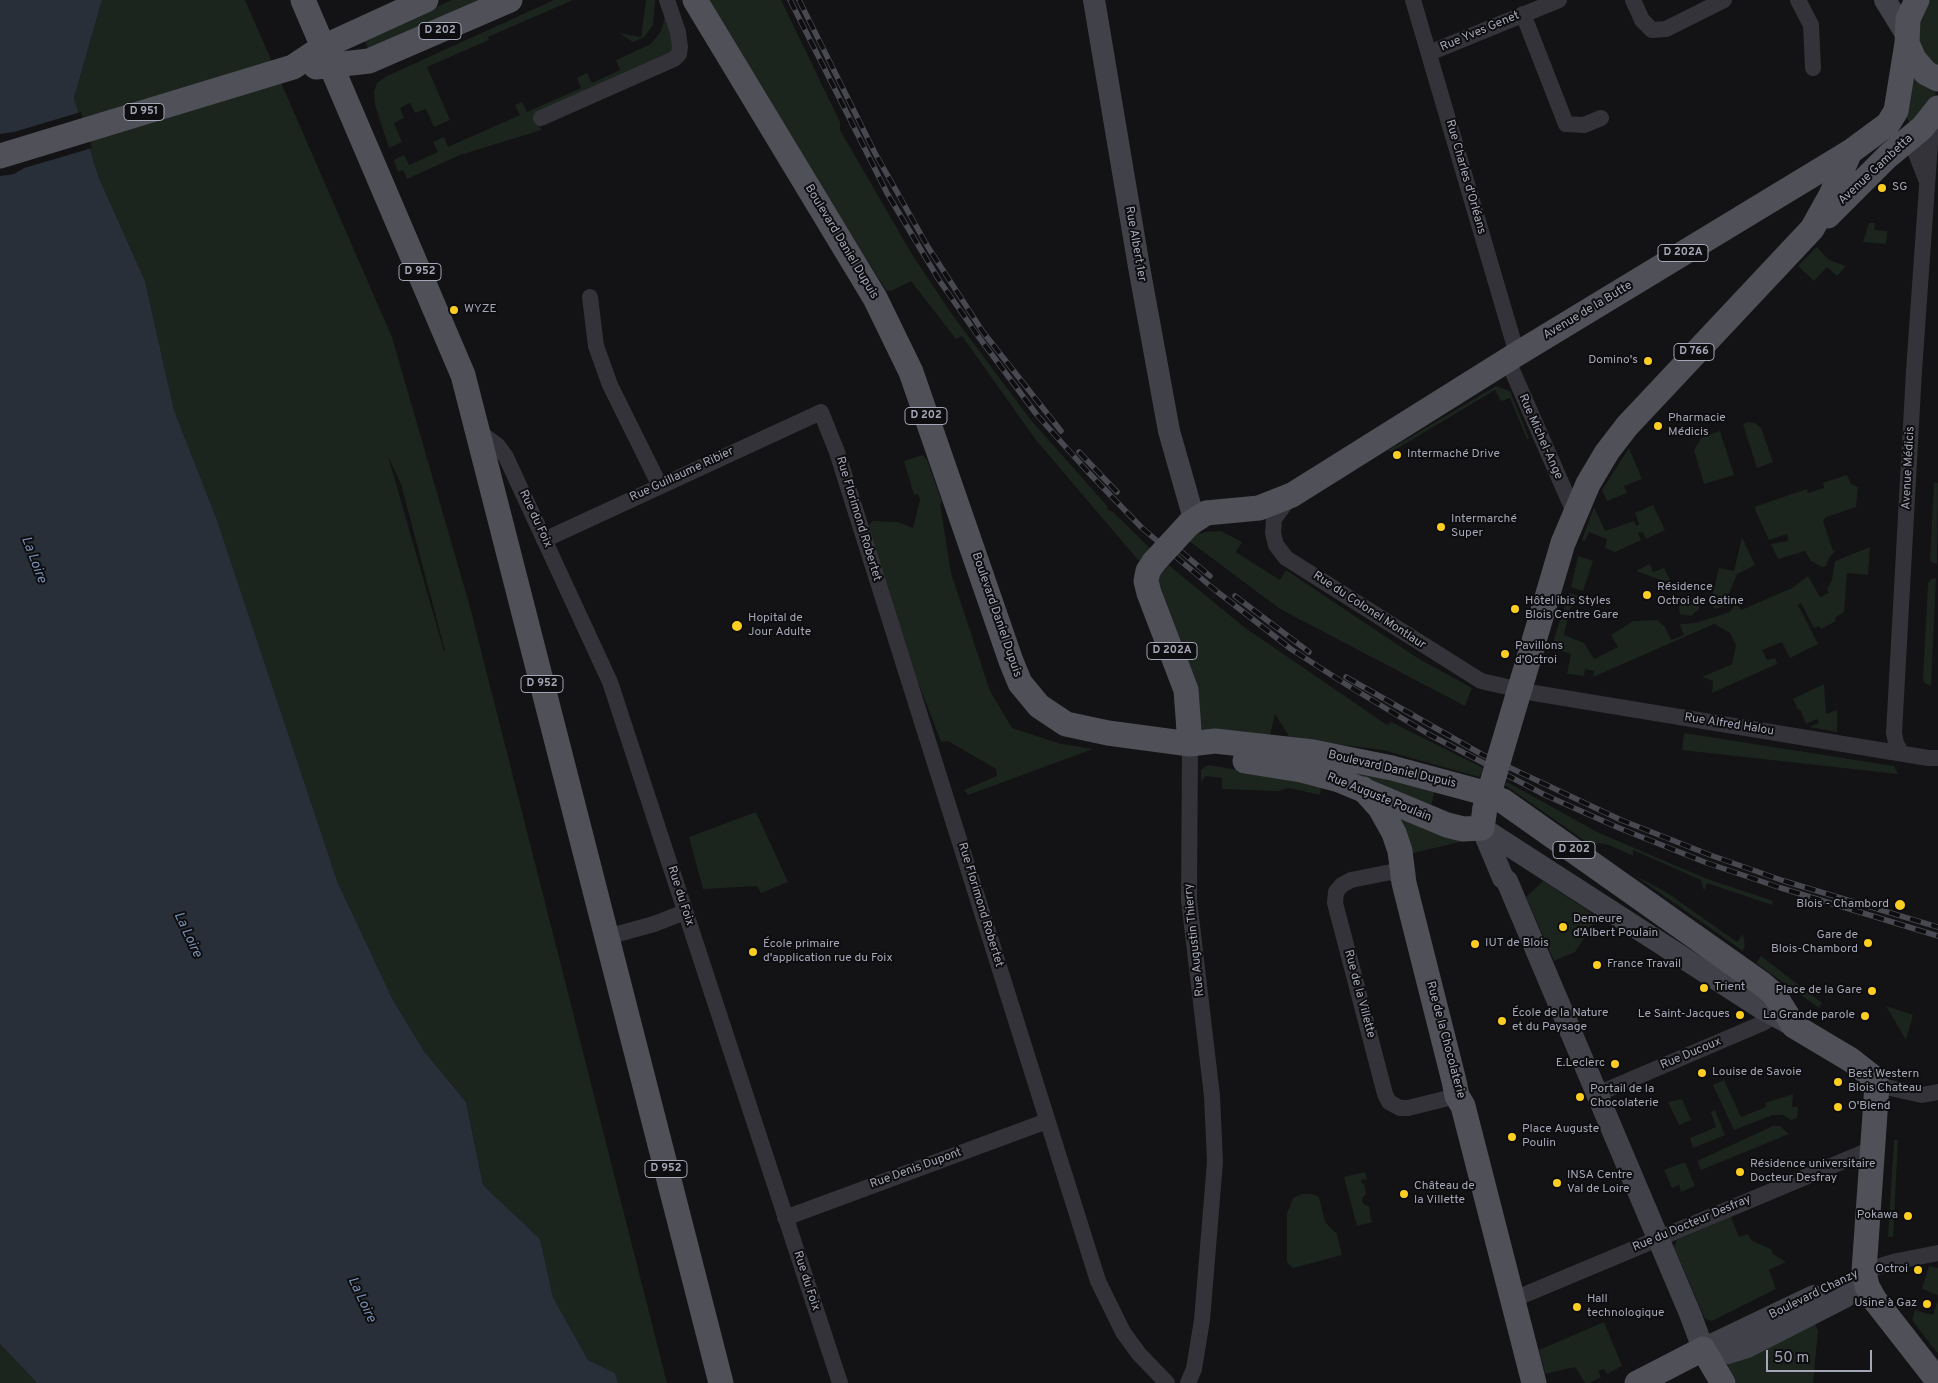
<!DOCTYPE html>
<html>
<head>
<meta charset="utf-8">
<style>
  body { margin:0 }
  #map { position:relative; width:1938px; height:1383px; overflow:hidden; background:#131214; font-family:Overpass,sans-serif }
  canvas { display:block }
  .scale { position:absolute; left:1766px; top:1350px; width:106px; height:22px; box-sizing:border-box; border:2px solid #a3a6b6; border-top:0; padding-left:6px; font-size:15px; line-height:18px; white-space:nowrap; color:#a3a6b6; -webkit-text-stroke:4px #0e0d0f; paint-order:stroke }
</style>
</head>
<body>
<div id="map">
<canvas width="1938" height="1383"></canvas>
<div class="scale">50 m</div>
</div>
<script>
const g = document.querySelector('canvas').getContext('2d');
g.lineJoin = 'round';
function fill(path, color) {
  g.fillStyle = color;
  g.fill(path, 'evenodd');
}
function poly(rows) {
  const path = new Path2D();
  for (const r of rows) {
    path.moveTo(r[0], r[1]);
    for (let i = 2; i < r.length; i += 2) path.lineTo(r[i], r[i + 1]);
  }
  return path;
}
function trace(path, color, width, dash) {
  g.strokeStyle = color;
  g.lineWidth = width;
  g.lineCap = dash ? 'butt' : 'round';
  g.setLineDash(dash || []);
  g.stroke(path);
}
function drawText(font, color, halo, rows, align = 'center') {
  g.font = font + ' Overpass,sans-serif';
  g.lineWidth = 4;
  g.setLineDash([]);
  g.textBaseline = 'middle';
  g.strokeStyle = halo;
  g.fillStyle = color;
  for (const [text, x, y, turn = 0] of rows) {
    g.save();
    g.translate(x, y);
    g.rotate((+turn || 0) * Math.PI / 180);
    g.textAlign = isNaN(turn) ? turn : align;
    if (halo) g.strokeText(text, 0, 0);
    g.fillText(text, 0, 0);
    g.restore();
  }
}
fill(poly([
  [102,0,245,0,392,337,470,607,667,1383,618,1383,615,1373,588,1360,553,1297,540,1239,483,1185,466,1102,424,1051,393,1000,337,881,217,520,174,410,145,281,99,178,74,98],
  [388,456,401,484,445,651,444,651],
  [452,0,500,0,369,53,364,39],
  [554,0,573,0,488,37,489,40,427,67,450,120,434,127,426,109,415,113,410,103,400,108,404,118,394,123,402,142,389,148,375,105,374,92,377,83,387,76],
  [646,0,655,0,653,25,644,37,633,42,619,33,641,37],
  [705,0,781,0,840,122,840,130,913,256,951,313,1030,419,1108,507,1107,509,1113,512,1153,551,1142,562,1138,560,1036,440,962,336,956,339,911,281,891,291,886,290],
  [1930,0,1938,0,1938,68,1930,63,1917,38,1922,11],
  [666,13,672,23,672,52,539,117,541,130,460,155,407,179,403,170,398,172,394,160,404,155,409,165,438,152,433,142,444,137,448,147,520,115,515,105,522,102,527,112,581,88,577,78,587,73,592,83,620,70,616,60,651,44,661,31],
  [1907,70,1936,92,1935,97,1912,128,1906,116],
  [1869,223,1875,223,1874,230,1887,231,1886,244,1863,242],
  [1817,247,1829,260,1846,266,1837,276,1827,267,1814,281,1798,266],
  [1496,386,1510,391,1529,438,1527,439,1510,398,1501,401,1495,390,1393,451,1387,451],
  [1748,422,1755,423,1761,428,1773,462,1757,468,1743,424],
  [1720,431,1734,475,1704,484,1694,450,1702,437],
  [1629,448,1642,479,1624,486,1627,493,1607,501,1602,490],
  [923,455,927,460,942,502,940,504,951,573,990,691,1012,728,1061,744,1093,749,968,795,964,790,997,776,996,769,948,741,941,742,915,674,870,534,869,525,873,521,898,522,913,528,920,500,918,494,914,495,904,461],
  [1847,475,1851,484,1858,487,1856,507,1826,517,1823,521,1833,551,1837,549,1829,558,1826,566,1822,567,1811,561,1805,551,1778,559,1771,544,1788,541,1787,534,1769,540,1754,507,1807,489,1808,493,1824,488,1823,483],
  [1934,482,1938,483,1937,564,1931,562,1930,559],
  [1653,505,1665,530,1646,539,1643,532,1638,533,1641,540,1615,552,1605,548,1607,539,1589,532,1585,541,1582,540,1594,507,1605,531,1634,521,1636,526,1639,524,1635,513],
  [1194,529,1201,534,1205,532,1221,531,1242,542,1236,552,1280,580,1286,570,1416,657,1472,688,1465,706,1280,609,1185,538],
  [1742,537,1755,565,1737,574,1724,606,1715,609,1709,601,1711,602,1719,568,1734,571],
  [1870,547,1868,575,1847,573,1844,612,1835,618,1836,621,1821,629,1819,626,1814,628,1801,603,1798,605,1818,644,1790,658,1782,642,1762,650,1767,660,1775,658,1777,664,1712,693,1713,681,1702,677,1732,664,1736,645,1730,633,1714,624,1593,677,1594,671,1585,669,1584,676,1567,674,1571,654,1551,648,1569,593,1578,596,1576,603,1570,609,1564,635,1584,643,1594,659,1618,647,1611,635,1633,621,1657,620,1665,627,1671,640,1684,635,1680,625,1682,624,1695,623,1730,612,1736,603,1741,610,1792,588,1808,576,1820,597,1829,593,1827,590,1832,580,1835,561],
  [1578,556,1593,561,1583,591,1571,587],
  [1165,562,1244,627,1387,725,1391,722,1483,768,1481,774,1479,777,1383,750,1290,738,1275,714,1270,736,1203,730,1199,725,1158,589,1160,568],
  [1650,564,1653,572,1664,568,1672,584,1636,571],
  [1936,578,1931,686,1925,683,1923,679,1928,583,1931,579],
  [1686,596,1703,600,1698,610,1691,616,1680,614,1679,609,1680,602,1684,602],
  [1824,684,1826,714,1837,710,1837,732,1809,727,1819,723,1817,719,1806,724,1800,709,1798,710,1793,699],
  [1684,733,1894,766,1898,774,1682,750],
  [1234,750,1436,784,1430,811],
  [1208,765,1316,783,1321,789,1320,795,1289,788,1277,791,1222,789,1222,778,1206,776,1201,782,1201,770],
  [1507,782,1597,832,1707,879,1773,901,1772,905,1707,883,1704,891,1701,880,1633,850,1633,856,1609,845,1599,843,1592,846,1505,785],
  [756,812,788,882,761,893,757,886,703,889,689,837],
  [1399,818,1457,840,1460,842,1409,854],
  [1634,875,1666,892,1737,942,1743,934,1745,946,1743,951],
  [1543,881,1598,917,1575,952,1554,961,1526,897],
  [1761,956,1822,1003,1819,1008,1756,963],
  [1886,1006,1913,1015,1906,1040],
  [1724,1080,1741,1117,1766,1107,1765,1103,1793,1094,1792,1107,1798,1107,1797,1118,1791,1120,1783,1115,1773,1115,1734,1130,1713,1085],
  [1682,1099,1691,1120,1679,1125,1668,1102],
  [1715,1110,1725,1135,1693,1148,1690,1138,1716,1127,1711,1112],
  [1773,1126,1780,1126,1789,1134,1701,1170,1697,1161],
  [1894,1140,1898,1140,1893,1237,1888,1237],
  [1685,1162,1695,1186,1681,1192,1679,1185,1672,1188,1664,1170],
  [1365,1172,1367,1180,1363,1179,1361,1182,1364,1184,1366,1194,1363,1197,1362,1202,1365,1205,1369,1206,1371,1220,1373,1222,1357,1226,1344,1177],
  [1302,1194,1312,1194,1319,1197,1325,1222,1337,1234,1342,1255,1293,1268,1287,1262,1287,1214,1293,1198],
  [1731,1217,1739,1237,1748,1234,1752,1241,1771,1249,1773,1254,1786,1262,1769,1270,1776,1289,1712,1321,1705,1319,1674,1247,1677,1240],
  [1929,1266,1938,1268,1938,1295,1922,1289],
  [1938,1300,1938,1354,1912,1320,1915,1310,1933,1315],
  [1811,1313,1818,1331,1813,1383,1730,1383,1724,1369,1730,1354],
  [1604,1322,1622,1366,1607,1374,1604,1369,1598,1371,1601,1377,1590,1383,1585,1383,1575,1367,1545,1374,1539,1350],
  [0,1344,37,1383,0,1383]
]), '#1c241e');
fill(poly([
  [0,0,102,0,74,98,99,178,145,281,174,410,217,520,337,881,393,1000,424,1051,466,1102,483,1185,540,1239,553,1297,588,1360,615,1373,618,1383,37,1383,0,1344]
]), '#282f38');
fill(poly([
  [81,112,92,148,24,168,14,174,0,176,0,134,14,132]
]), '#131214');
trace(poly([
  [1413,0,1517,354],
  [1633,0,1642,20,1652,30,1666,29,1724,0],
  [1798,0,1811,25,1813,68],
  [1523,14,1566,124,1584,125,1601,118],
  [1429,53,1559,0],
  [541,118,674,59,679,54,680,47,678,32,667,0],
  [1910,138,1926,179],
  [590,297,596,346,610,385,660,486],
  [1508,361,1574,512],
  [478,431,498,446,506,457,610,682,840,1383],
  [1290,497,1274,519,1273,533,1276,545,1286,558,1481,681,1534,693,1928,758,1938,758],
  [544,540,821,412,837,452,1098,1281,1123,1332,1139,1354,1167,1383],
  [1901,753,1896,743,1894,733,1914,371,1932,115],
  [1404,883,1399,876,1391,872,1351,880,1342,885,1336,892,1335,903,1385,1094,1389,1102,1400,1108,1408,1108,1457,1096],
  [607,937,654,924,685,912],
  [1877,1085,1922,1095,1938,1092],
  [1597,1094,1763,1023,1782,1011],
  [785,1218,1047,1121],
  [1864,1271,1897,1261,1938,1253],
  [1512,1300,1872,1149],
  [1188,1383,1194,1369,1202,1320,1215,1162,1212,1096,1189,900,1190,744]
]), '#333339', 16);
trace(poly([
  [1094,0,1139,267,1169,431,1194,519],
  [1885,0,1906,34],
  [1482,828,1503,878,1507,881,1691,1316,1703,1349],
  [1482,828,1761,1008,1794,1026],
  [1703,1349,1728,1353,1747,1347,1843,1298,1852,1292,1864,1271],
  [1703,1349,1814,1296]
]), '#414249', 22);
trace(poly([
  [303,0,463,375,721,1383],
  [695,0,875,298,911,372,1011,661,1020,683,1039,706,1066,724,1108,733,1190,744,1215,741,1313,752,1392,768,1481,792,1503,801,1762,984,1774,994,1794,1026,1851,1060,1874,1078,1877,1085,1864,1271,1867,1286,1874,1299,1938,1381],
  [1917,0,1908,19,1907,43,1914,59,1926,73,1938,79],
  [316,67,369,61,510,0],
  [0,156,293,67,323,47,426,0],
  [1828,216,1888,156,1922,128,1938,108],
  [1189,524,1206,513,1259,508,1292,495,1517,354,1850,152,1888,124,1896,111,1907,43],
  [1154,562,1148,571,1146,581,1149,593,1186,690,1190,744],
  [1499,759,1563,543,1588,484,1607,452,1627,426,1812,229,1831,195,1850,152],
  [1245,761,1301,770,1339,780,1447,825,1463,829,1482,828,1485,808],
  [1363,789,1380,808,1394,833,1400,851,1404,883,1454,1081,1457,1096,1463,1106,1534,1383],
  [1637,1383,1703,1349,1723,1383]
]), '#4f5058', 25);
const rail = poly([
  [790,0,887,193,939,280,978,336,1037,415,1088,472,1142,528,1215,590,1291,649,1347,685,1430,735,1545,795,1619,828,1707,863,1781,888,1938,936],
  [799,0,875,153,928,247,983,332,1061,431],
  [1079,452,1117,492],
  [1164,537,1210,576],
  [1235,596,1309,652],
  [1346,677,1483,755,1621,820,1710,855,1784,881,1938,927]
]);
trace(rail, '#484950', 5.5);
trace(rail, '#0e0d0f', 4, [11]);
trace(poly([
  [1154,562,1189,524],
  [1485,808,1499,759]
]), '#4f5058', 25);
for (const [x, y, r, color] of [
  [1882,188,5,"#fdce22"],
  [454,310,5,"#fdce22"],
  [1648,361,5,"#fdce22"],
  [1658,426,5,"#fdce22"],
  [1397,455,5,"#fdce22"],
  [1441,527,5,"#fdce22"],
  [1647,595,5,"#fdce22"],
  [1515,609,5,"#fdce22"],
  [737,626,6,"#fdce22"],
  [1505,654,5,"#fdce22"],
  [1900,905,6,"#fdce22"],
  [1563,927,5,"#fdce22"],
  [1868,943,5,"#fdce22"],
  [1475,944,5,"#fdce22"],
  [753,952,5,"#fdce22"],
  [1597,965,5,"#fdce22"],
  [1704,988,5,"#fdce22"],
  [1872,991,5,"#fdce22"],
  [1740,1015,5,"#fdce22"],
  [1865,1016,5,"#fdce22"],
  [1502,1021,5,"#fdce22"],
  [1615,1064,5,"#fdce22"],
  [1702,1073,5,"#fdce22"],
  [1838,1082,5,"#fdce22"],
  [1580,1097,5,"#fdce22"],
  [1838,1107,5,"#fdce22"],
  [1512,1137,5,"#fdce22"],
  [1740,1172,5,"#fdce22"],
  [1557,1183,5,"#fdce22"],
  [1404,1194,5,"#fdce22"],
  [1908,1216,5,"#fdce22"],
  [1918,1270,5,"#fdce22"],
  [1927,1304,5,"#fdce22"],
  [1577,1307,5,"#fdce22"]
]) {
  const dot = new Path2D();
  dot.arc(x, y, r, 0, 2 * Math.PI);
  g.fillStyle = color;
  g.fill(dot);
  trace(dot, '#0e0d0f', 2);
}
for (const [x, y, w] of [
  [440,31,42],
  [144,112,40],
  [1683,253,50],
  [420,272,42],
  [1694,352,40],
  [926,416,42],
  [1172,651,50],
  [542,684,42],
  [1574,850,42],
  [666,1169,42]
]) {
  const box = new Path2D();
  box.roundRect(x - w / 2, y - 8.5, w, 17, 4);
  g.fillStyle = '#0e0d0f';
  g.fill(box);
  trace(box, '#a3a6b6', 1);
}
drawText('bold 11px', '#a3a6b6', null, [
  ["D 202",440,31],
  ["D 951",144,112],
  ["D 202A",1683,253],
  ["D 952",420,272],
  ["D 766",1694,352],
  ["D 202",926,416],
  ["D 202A",1172,651],
  ["D 952",542,684],
  ["D 202",1574,850],
  ["D 952",666,1169]
]);
drawText('12px', '#a3a6b6', '#0e0d0f', [
  ["Rue Yves Genet",1480,32,-23],
  ["Avenue Gambetta",1876,170,-43],
  ["Rue Charles d'Orléans",1465,177,74],
  ["Boulevard Daniel Dupuis",841,242,59],
  ["Rue Albert 1er",1135,244,80],
  ["Avenue de la Butte",1588,311,-31],
  ["Rue Michel-Ange",1540,437,66],
  ["Avenue Médicis",1909,468,-87],
  ["Rue Guillaume Ribier",682,475,-25],
  ["Rue du Foix",535,519,65],
  ["Rue Florimond Robertet",858,519,73],
  ["Rue du Colonel Montlaur",1369,611,33],
  ["Boulevard Daniel Dupuis",996,615,71],
  ["Rue Alfred Halou",1729,725,9],
  ["Boulevard Daniel Dupuis",1392,770,13],
  ["Rue Auguste Poulain",1379,798,22],
  ["Rue du Foix",680,896,72],
  ["Rue Florimond Robertet",980,905,73],
  ["Rue Augustin Thierry",1195,940,-96],
  ["Rue de la Villette",1359,994,75],
  ["Rue de la Chocolaterie",1445,1040,75],
  ["Rue Ducoux",1691,1054,-23],
  ["Rue Denis Dupont",916,1169,-20],
  ["Rue du Docteur Desfray",1692,1224,-23],
  ["Rue du Foix",806,1281,72],
  ["Boulevard Chanzy",1814,1295,-26]
]);
drawText('12px', '#a3a6b6', '#0e0d0f', [
  ["SG",1892,188],
  ["WYZE",464,310],
  ["Domino's",1638,361,"right"],
  ["Pharmacie",1668,419],
  ["Médicis",1668,433],
  ["Intermaché Drive",1407,455],
  ["Intermarché",1451,520],
  ["Super",1451,534],
  ["Résidence",1657,588],
  ["Octroi de Gatine",1657,602],
  ["Hôtel ibis Styles",1525,602],
  ["Blois Centre Gare",1525,616],
  ["Hopital de",748,619],
  ["Jour Adulte",748,633],
  ["Pavillons",1515,647],
  ["d'Octroi",1515,661],
  ["Blois - Chambord",1889,905,"right"],
  ["Demeure",1573,920],
  ["d’Albert Poulain",1573,934],
  ["Gare de",1858,936,"right"],
  ["Blois-Chambord",1858,950,"right"],
  ["IUT de Blois",1485,944],
  ["École primaire",763,945],
  ["d'application rue du Foix",763,959],
  ["France Travail",1607,965],
  ["Trient",1714,988],
  ["Place de la Gare",1862,991,"right"],
  ["École de la Nature",1512,1014],
  ["et du Paysage",1512,1028],
  ["Le Saint-Jacques",1730,1015,"right"],
  ["La Grande parole",1855,1016,"right"],
  ["E.Leclerc",1605,1064,"right"],
  ["Louise de Savoie",1712,1073],
  ["Best Western",1848,1075],
  ["Blois Chateau",1848,1089],
  ["Portail de la",1590,1090],
  ["Chocolaterie",1590,1104],
  ["O'Blend",1848,1107],
  ["Place Auguste",1522,1130],
  ["Poulin",1522,1144],
  ["Résidence universitaire",1750,1165],
  ["Docteur Desfray",1750,1179],
  ["INSA Centre",1567,1176],
  ["Val de Loire",1567,1190],
  ["Château de",1414,1187],
  ["la Villette",1414,1201],
  ["Pokawa",1898,1216,"right"],
  ["Octroi",1908,1270,"right"],
  ["Hall",1587,1300],
  ["technologique",1587,1314],
  ["Usine à Gaz",1917,1304,"right"]
], 'left');
drawText('italic 14px', '#7790b3', '#0e0d0f', [
  ["La Loire",33,560,69],
  ["La Loire",187,935,65],
  ["La Loire",361,1300,65]
]);
</script>
</body>
</html>
